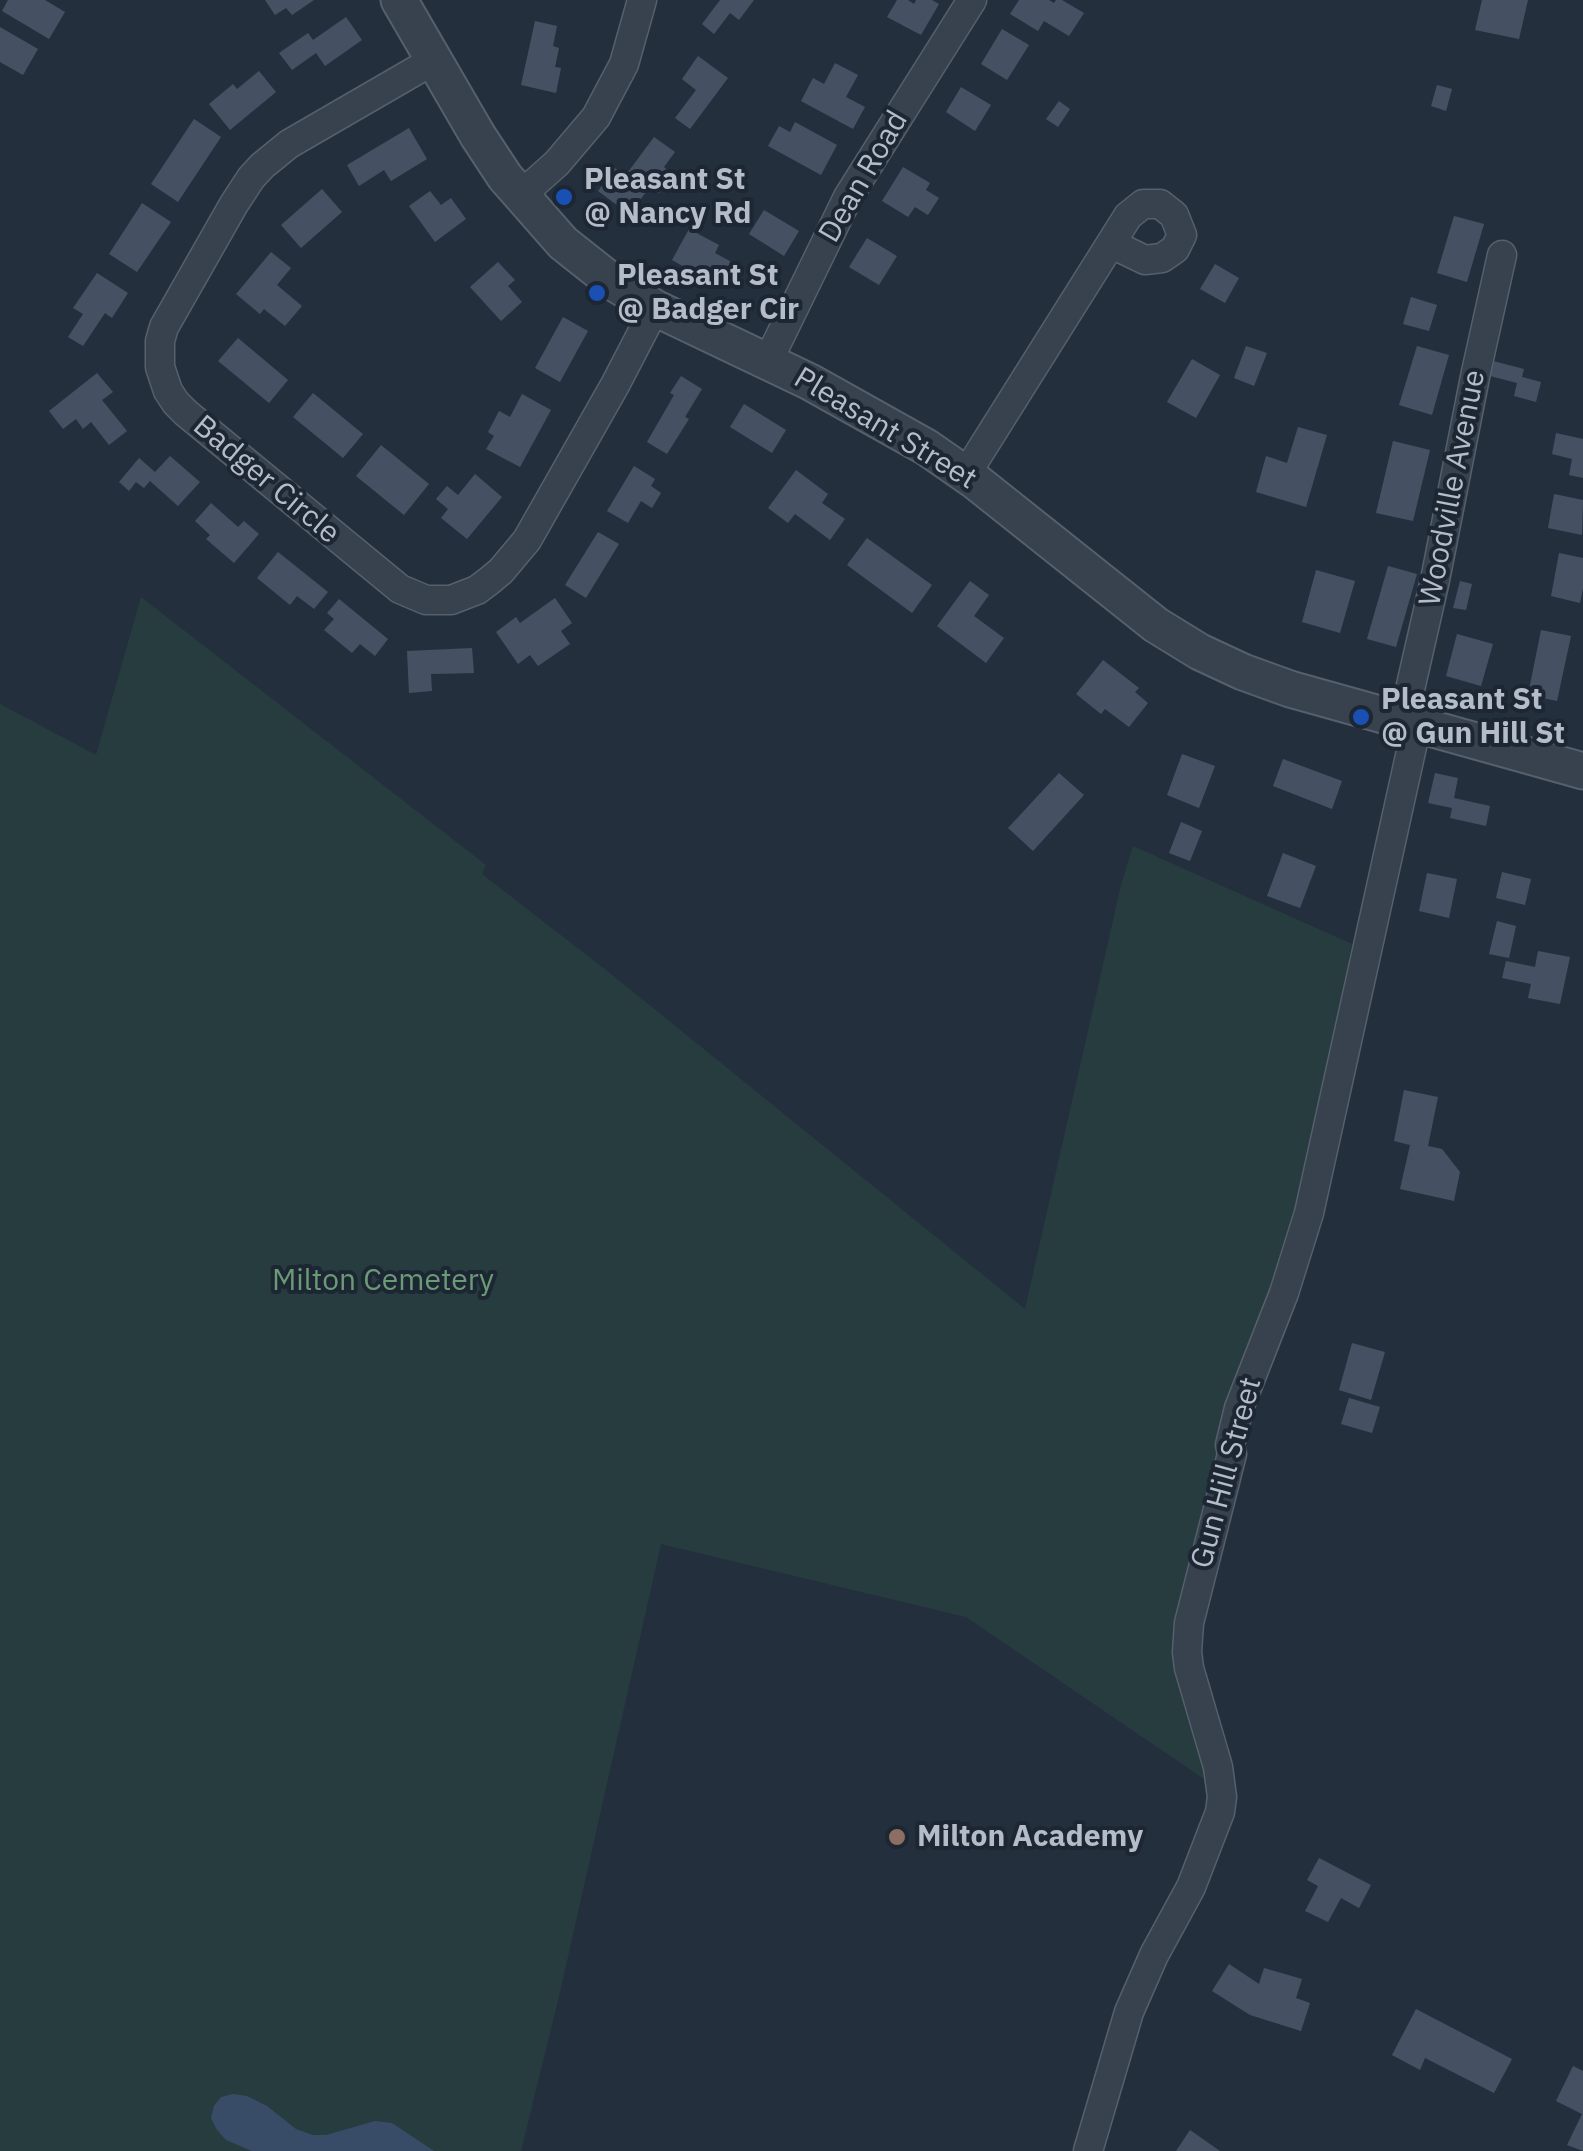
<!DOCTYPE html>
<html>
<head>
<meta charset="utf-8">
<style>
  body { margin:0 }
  canvas { display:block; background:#242f3e }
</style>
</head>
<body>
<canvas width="1583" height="2151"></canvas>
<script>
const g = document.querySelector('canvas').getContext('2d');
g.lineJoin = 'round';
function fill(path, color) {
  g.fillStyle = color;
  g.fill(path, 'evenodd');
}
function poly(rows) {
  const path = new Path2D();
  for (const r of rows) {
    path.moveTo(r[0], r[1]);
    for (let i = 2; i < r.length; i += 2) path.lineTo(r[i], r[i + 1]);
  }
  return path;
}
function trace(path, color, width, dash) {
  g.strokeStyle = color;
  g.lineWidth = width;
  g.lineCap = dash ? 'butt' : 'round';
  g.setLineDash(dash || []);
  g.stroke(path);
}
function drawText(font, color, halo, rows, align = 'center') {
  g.font = font + ' "IBM Plex Sans",sans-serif';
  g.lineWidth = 8;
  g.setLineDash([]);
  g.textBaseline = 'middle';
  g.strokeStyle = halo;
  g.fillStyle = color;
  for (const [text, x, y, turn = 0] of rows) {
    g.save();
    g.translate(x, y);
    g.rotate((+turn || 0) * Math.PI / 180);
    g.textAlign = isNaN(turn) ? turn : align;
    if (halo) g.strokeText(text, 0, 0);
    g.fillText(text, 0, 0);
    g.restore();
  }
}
fill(poly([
  [141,597,486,865,482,874,611,974,1025,1309,1121,885,1133,846,1352,944,1304,1184,1280,1278,1230,1402,1199,1524,1188,1583,1210,1783,966,1617,661,1544,560,1992,521,2151,0,2151,0,704,96,755]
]), '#263c3f');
fill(poly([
  [233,2094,247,2096,267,2106,296,2129,313,2135,326,2135,375,2121,392,2123,434,2151,252,2151,226,2140,217,2130,211,2118,214,2106,221,2097]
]), '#394c67');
fill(poly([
  [8,0,45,0,65,12,49,39,2,11],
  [265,0,314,0,292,15,286,8,275,15],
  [720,0,754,0,739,20,730,13,714,34,702,24],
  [897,0,908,0,914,4,916,0,932,0,939,4,921,35,887,17],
  [1019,0,1049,0,1054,3,1056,0,1062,0,1084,13,1069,36,1044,21,1038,31,1010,14],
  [1482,0,1528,0,1519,39,1475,30],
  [346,17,362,40,325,66,316,53,292,70,279,53,308,33,313,40],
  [535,21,557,26,553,46,559,48,555,67,561,68,556,93,521,85],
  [0,27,38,49,23,75,0,62],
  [1002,29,1029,45,1007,80,981,64],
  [698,56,728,78,690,129,675,118,696,90,682,79],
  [835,63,858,75,846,97,865,107,853,129,801,101,813,78,824,84],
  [259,71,276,92,230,130,209,104,233,84,237,89],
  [1437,85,1452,89,1446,111,1431,106],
  [961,87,991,105,975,131,946,112],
  [1059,101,1070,109,1058,127,1046,119],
  [194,119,221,137,178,202,151,184],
  [795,122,837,145,821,175,768,146,779,126,790,132],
  [409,128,427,159,391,181,384,170,359,186,347,165],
  [654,137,675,152,664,167,673,175,659,193,650,187,629,214,598,191,615,168,625,176],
  [903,167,930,183,926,190,939,198,928,215,915,207,908,217,882,201],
  [322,189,342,212,301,248,281,225],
  [430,191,441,205,451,198,466,219,435,242,409,206],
  [142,203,171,222,137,272,109,254],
  [764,210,799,231,784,256,749,234],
  [1454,216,1484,224,1467,282,1437,273],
  [689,229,719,245,715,253,739,266,729,283,705,270,702,277,672,260],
  [867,238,897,256,879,285,849,267],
  [271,252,291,268,277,285,302,306,285,326,264,309,260,314,236,294],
  [498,262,515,280,508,286,522,302,501,321,470,287],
  [1215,264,1239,278,1225,303,1200,289],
  [97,273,128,293,112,318,105,313,83,346,68,337,83,314,73,308],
  [1411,297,1437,305,1429,331,1403,324],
  [563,317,588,331,560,382,535,368],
  [238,338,288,380,269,403,218,361],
  [1246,346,1267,353,1254,386,1234,378],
  [1417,346,1449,355,1432,415,1399,405],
  [1192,359,1220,375,1196,418,1167,402],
  [1493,361,1524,369,1522,377,1541,382,1536,402,1514,396,1517,383,1490,376],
  [97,373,113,392,102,400,127,431,109,445,91,422,83,429,76,419,63,429,49,411],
  [681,376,702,389,685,417,689,419,667,454,647,442,674,395,670,393],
  [313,393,363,434,343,458,293,417],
  [522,394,551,410,520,467,486,449,494,436,488,432,499,411,510,417],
  [744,404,786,430,772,453,730,427],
  [1298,427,1327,435,1306,507,1256,492,1266,456,1287,463],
  [1556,433,1583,439,1583,478,1569,475,1572,459,1552,454],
  [1393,441,1430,450,1413,521,1376,513],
  [381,445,429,484,404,515,356,476],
  [170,456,200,482,178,506,150,481,144,488,136,482,129,491,119,482,139,458,155,472],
  [634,466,655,479,651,486,661,493,652,508,641,501,628,523,607,511],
  [796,470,828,494,822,503,845,519,830,540,795,514,788,523,768,508],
  [475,474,502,497,467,539,441,518,448,509,436,499,447,486,458,495],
  [1554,494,1583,500,1582,535,1548,528],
  [211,503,238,527,244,521,259,534,234,563,206,539,210,535,195,521],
  [598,532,619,544,586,598,565,585],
  [867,538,932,585,912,613,847,565],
  [278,552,328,592,314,609,297,596,290,605,257,578],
  [1559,553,1583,558,1583,588,1580,603,1551,596],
  [1388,566,1417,574,1396,647,1367,639],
  [1316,570,1355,581,1340,633,1302,622],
  [970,581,989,595,974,616,1004,638,986,663,937,626],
  [1460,581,1472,584,1466,610,1453,608],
  [555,598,572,623,561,631,570,644,538,666,530,655,518,664,496,632,516,617,520,623],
  [339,599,388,639,375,656,360,644,352,653,324,630,334,619,327,613],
  [1541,630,1571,636,1557,701,1528,695],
  [1457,634,1493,644,1481,686,1446,676],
  [472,648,474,673,431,674,432,691,409,693,407,651],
  [1103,660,1139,688,1135,692,1148,703,1129,727,1105,709,1101,714,1076,694],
  [1182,754,1215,766,1199,808,1167,795],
  [1283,759,1342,781,1332,809,1273,786],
  [1059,773,1084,795,1033,851,1008,828],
  [1435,773,1458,778,1454,798,1490,806,1486,826,1450,818,1452,808,1428,803],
  [1181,822,1202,831,1190,861,1169,853],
  [1283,853,1316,866,1300,908,1267,896],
  [1502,872,1531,879,1525,905,1496,898],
  [1427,873,1457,879,1449,918,1419,911],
  [1497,921,1516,926,1509,958,1489,954],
  [1538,951,1570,957,1560,1004,1528,998,1531,984,1502,978,1506,961,1535,967],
  [1404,1090,1438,1097,1428,1146,1442,1149,1460,1172,1454,1201,1400,1189,1410,1145,1394,1141],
  [1352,1343,1385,1352,1371,1400,1339,1390],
  [1349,1398,1380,1407,1372,1433,1341,1424],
  [1319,1858,1371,1885,1359,1908,1341,1898,1328,1922,1305,1911,1318,1886,1307,1880],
  [1229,1964,1259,1984,1264,1968,1302,1979,1296,1998,1310,2003,1301,2031,1250,2015,1212,1991],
  [1416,2009,1512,2059,1494,2093,1425,2058,1420,2070,1392,2055],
  [1573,2066,1583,2071,1583,2151,1567,2145,1582,2114,1556,2101],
  [1190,2130,1220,2151,1176,2151]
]), '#455162');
const minor = poly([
  [434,60,289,144,262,166,251,178,234,204,164,327,160,341,160,367,168,391,176,403,186,413,400,589,426,600,451,600,477,590,489,581,501,571,527,540,615,385,655,308],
  [520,196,557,163,596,117,624,64,642,0],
  [768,361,848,197,972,0],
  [966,474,1128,216,1143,204,1160,204,1174,215,1182,235,1175,249,1162,258,1145,260,1112,244],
  [1403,720,1435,580,1476,372,1502,255],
  [1088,2151,1129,2012,1154,1955,1191,1887,1220,1812,1222,1797,1218,1767,1189,1668,1187,1652,1189,1623,1232,1454,1230,1445,1239,1408,1284,1293,1309,1213,1417,724]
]);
const tertiary = poly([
  [399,0,478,136,505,177,563,243,611,281,655,308,810,382,926,447,975,481,1156,625,1200,652,1243,672,1290,689,1583,771]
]);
trace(minor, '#565f6c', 31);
trace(tertiary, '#565f6c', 39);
trace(minor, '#38414e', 28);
trace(tertiary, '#38414e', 35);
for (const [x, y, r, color] of [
  [564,197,10,"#1a4fb4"],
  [597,293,10,"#1a4fb4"],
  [1361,717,10,"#1a4fb4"],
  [897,1837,10,"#8d6e63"]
]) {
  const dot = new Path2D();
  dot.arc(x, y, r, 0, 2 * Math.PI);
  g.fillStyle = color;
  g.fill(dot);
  trace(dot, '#1d2633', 4);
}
drawText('30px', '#b4bcc9', '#1d2633', [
  ["Dean Road",864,177,-60],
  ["Pleasant Street",885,429,31],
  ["Badger Circle",266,480,40],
  ["Woodville Avenue",1453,488,-79],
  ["Gun Hill Street",1227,1473,-75]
]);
drawText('bold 30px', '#b4bcc9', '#1d2633', [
  ["Pleasant St",584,180],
  ["@ Nancy Rd",584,214],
  ["Pleasant St",617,276],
  ["@ Badger Cir",617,310],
  ["Pleasant St",1381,700],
  ["@ Gun Hill St",1381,734],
  ["Milton Academy",917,1837]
], 'left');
drawText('30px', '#6b9a76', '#1d2633', [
  ["Milton Cemetery",383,1281]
]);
</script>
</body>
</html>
